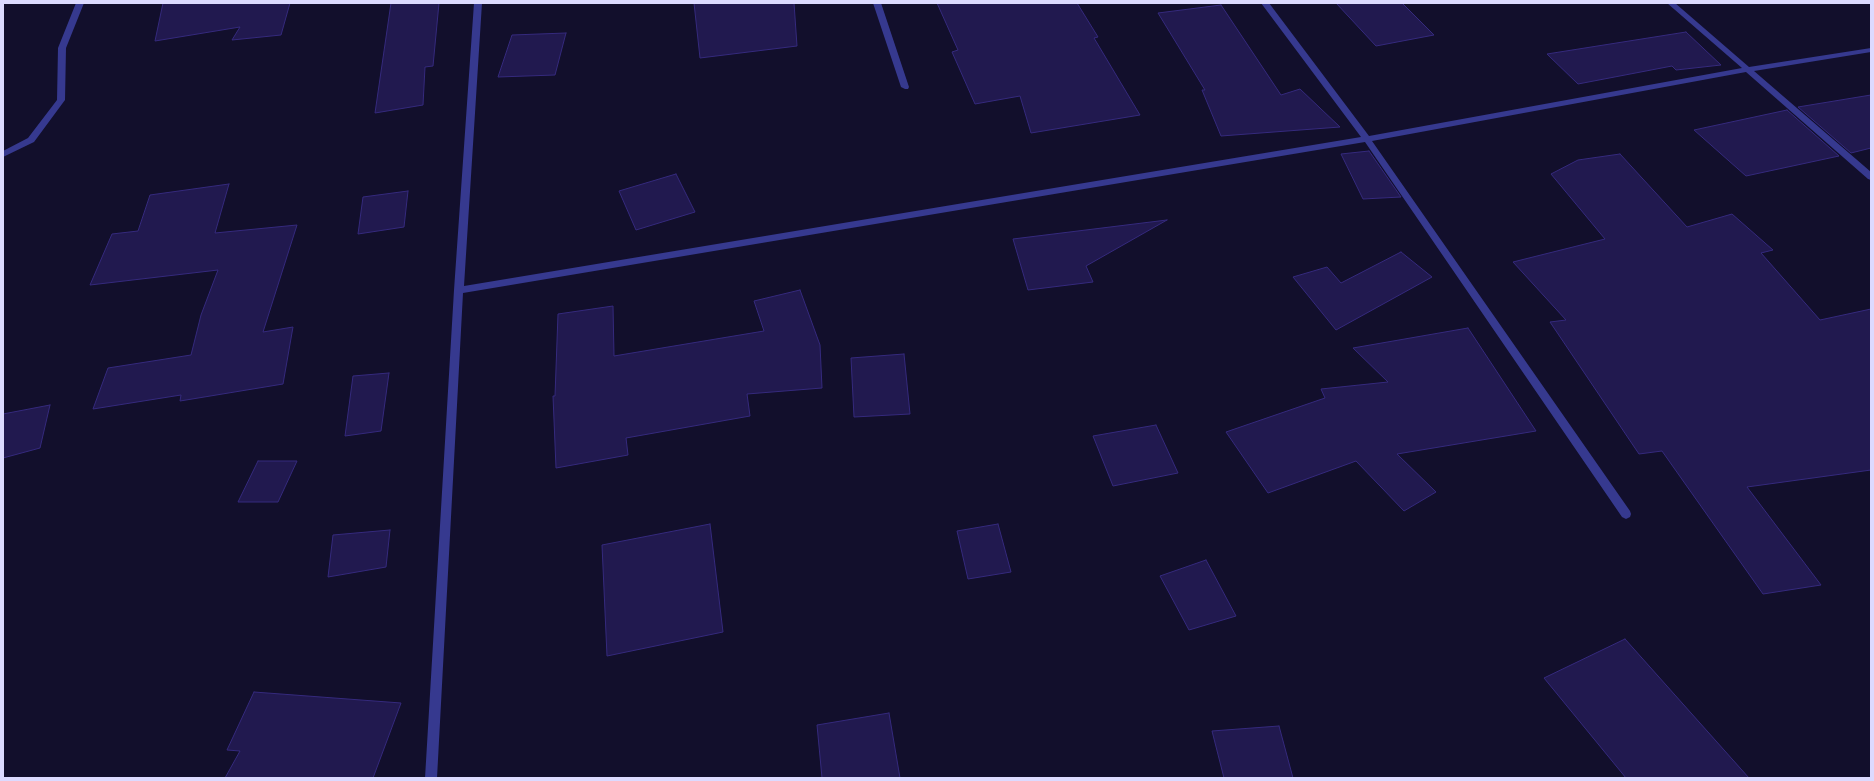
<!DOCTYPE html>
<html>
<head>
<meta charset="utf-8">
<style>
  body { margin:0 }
  #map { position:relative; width:1874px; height:781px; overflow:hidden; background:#120f2c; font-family:"Varela Round",sans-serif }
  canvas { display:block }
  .frame { position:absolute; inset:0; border:4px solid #dcdaff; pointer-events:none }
</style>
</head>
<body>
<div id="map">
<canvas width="1874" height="781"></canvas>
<div class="frame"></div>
</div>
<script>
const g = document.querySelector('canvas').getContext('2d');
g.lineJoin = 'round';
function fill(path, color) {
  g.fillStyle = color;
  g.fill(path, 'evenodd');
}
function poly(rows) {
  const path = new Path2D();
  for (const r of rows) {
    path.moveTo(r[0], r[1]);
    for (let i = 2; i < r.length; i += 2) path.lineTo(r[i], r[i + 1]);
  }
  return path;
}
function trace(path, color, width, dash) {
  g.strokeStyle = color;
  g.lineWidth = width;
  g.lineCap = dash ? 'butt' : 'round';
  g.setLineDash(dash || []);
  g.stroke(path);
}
const building = poly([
  [163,3,290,3,281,35,232,40,240,27,155,41,163,3],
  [391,3,439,3,433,66,425,67,423,105,375,113,391,3],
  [694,3,794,3,797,46,700,58,694,3],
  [937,3,1077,3,1098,37,1094,38,1140,115,1031,133,1020,96,975,104,952,52,958,50,937,3],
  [1336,3,1402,3,1434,35,1376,46,1336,3],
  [1221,5,1281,95,1300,89,1340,127,1221,136,1202,90,1205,90,1158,13,1221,5],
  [1686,32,1721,65,1676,70,1672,66,1578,84,1547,54,1686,32],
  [566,33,555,75,498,77,512,35,566,33],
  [1871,95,1871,148,1851,153,1798,107,1871,95],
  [1787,110,1839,156,1746,176,1694,130,1787,110],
  [1369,151,1401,197,1363,199,1341,154,1369,151],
  [1620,154,1687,227,1732,214,1773,250,1761,253,1820,320,1871,309,1871,470,1747,487,1821,585,1763,594,1662,451,1639,454,1550,322,1566,320,1513,262,1605,239,1551,174,1578,160,1620,154],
  [676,174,695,212,636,230,619,191,676,174],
  [229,184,215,233,297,225,263,332,293,327,283,384,180,401,181,395,93,409,108,368,191,355,201,315,218,270,90,285,112,234,138,231,150,195,229,184],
  [408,191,404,227,358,234,363,197,408,191],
  [1167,220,1086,266,1093,282,1028,290,1013,239,1167,220],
  [1401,252,1432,277,1336,330,1293,277,1327,267,1341,283,1401,252],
  [800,290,820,345,822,388,747,394,750,416,626,438,628,455,556,468,553,396,555,396,558,314,613,306,614,356,764,331,754,301,800,290],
  [1468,328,1536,431,1397,454,1436,492,1404,511,1356,461,1268,493,1226,432,1325,398,1321,389,1388,382,1353,348,1468,328],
  [904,354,910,414,854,417,851,358,904,354],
  [389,373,381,431,345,436,353,376,389,373],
  [50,405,40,448,3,458,3,414,50,405],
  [1156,425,1178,473,1113,486,1093,436,1156,425],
  [258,461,297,461,278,502,238,502,258,461],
  [710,524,723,632,607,656,602,545,710,524],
  [998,524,1011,572,968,579,957,531,998,524],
  [390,530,386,567,328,577,333,535,390,530],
  [1206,560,1236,616,1189,630,1160,576,1206,560],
  [1625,639,1749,778,1626,778,1544,678,1625,639],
  [254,692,401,703,373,778,225,778,240,751,227,750,254,692],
  [889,713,900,778,822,778,817,725,889,713],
  [1279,726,1293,778,1224,778,1212,731,1279,726]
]);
fill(building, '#21194f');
trace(building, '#352a7d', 1);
fill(poly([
  [76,3,84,3,66,48,65,100,34,142,3,157,3,151,28,138,57,100,58,48,76,3],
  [474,3,482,3,464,286,1361,137,1261,3,1269,3,1369,136,1742,68,1667,3,1675,3,1749,67,1871,48,1871,52,1754,71,1871,172,1871,180,1868,179,1746,72,1372,141,1630,511,1631,514,1630,517,1626,519,1622,517,1365,142,463,293,437,778,425,778,454,290,474,3],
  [873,3,881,3,909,87,908,89,905,89,901,87,873,3]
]), '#36398f');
</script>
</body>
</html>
